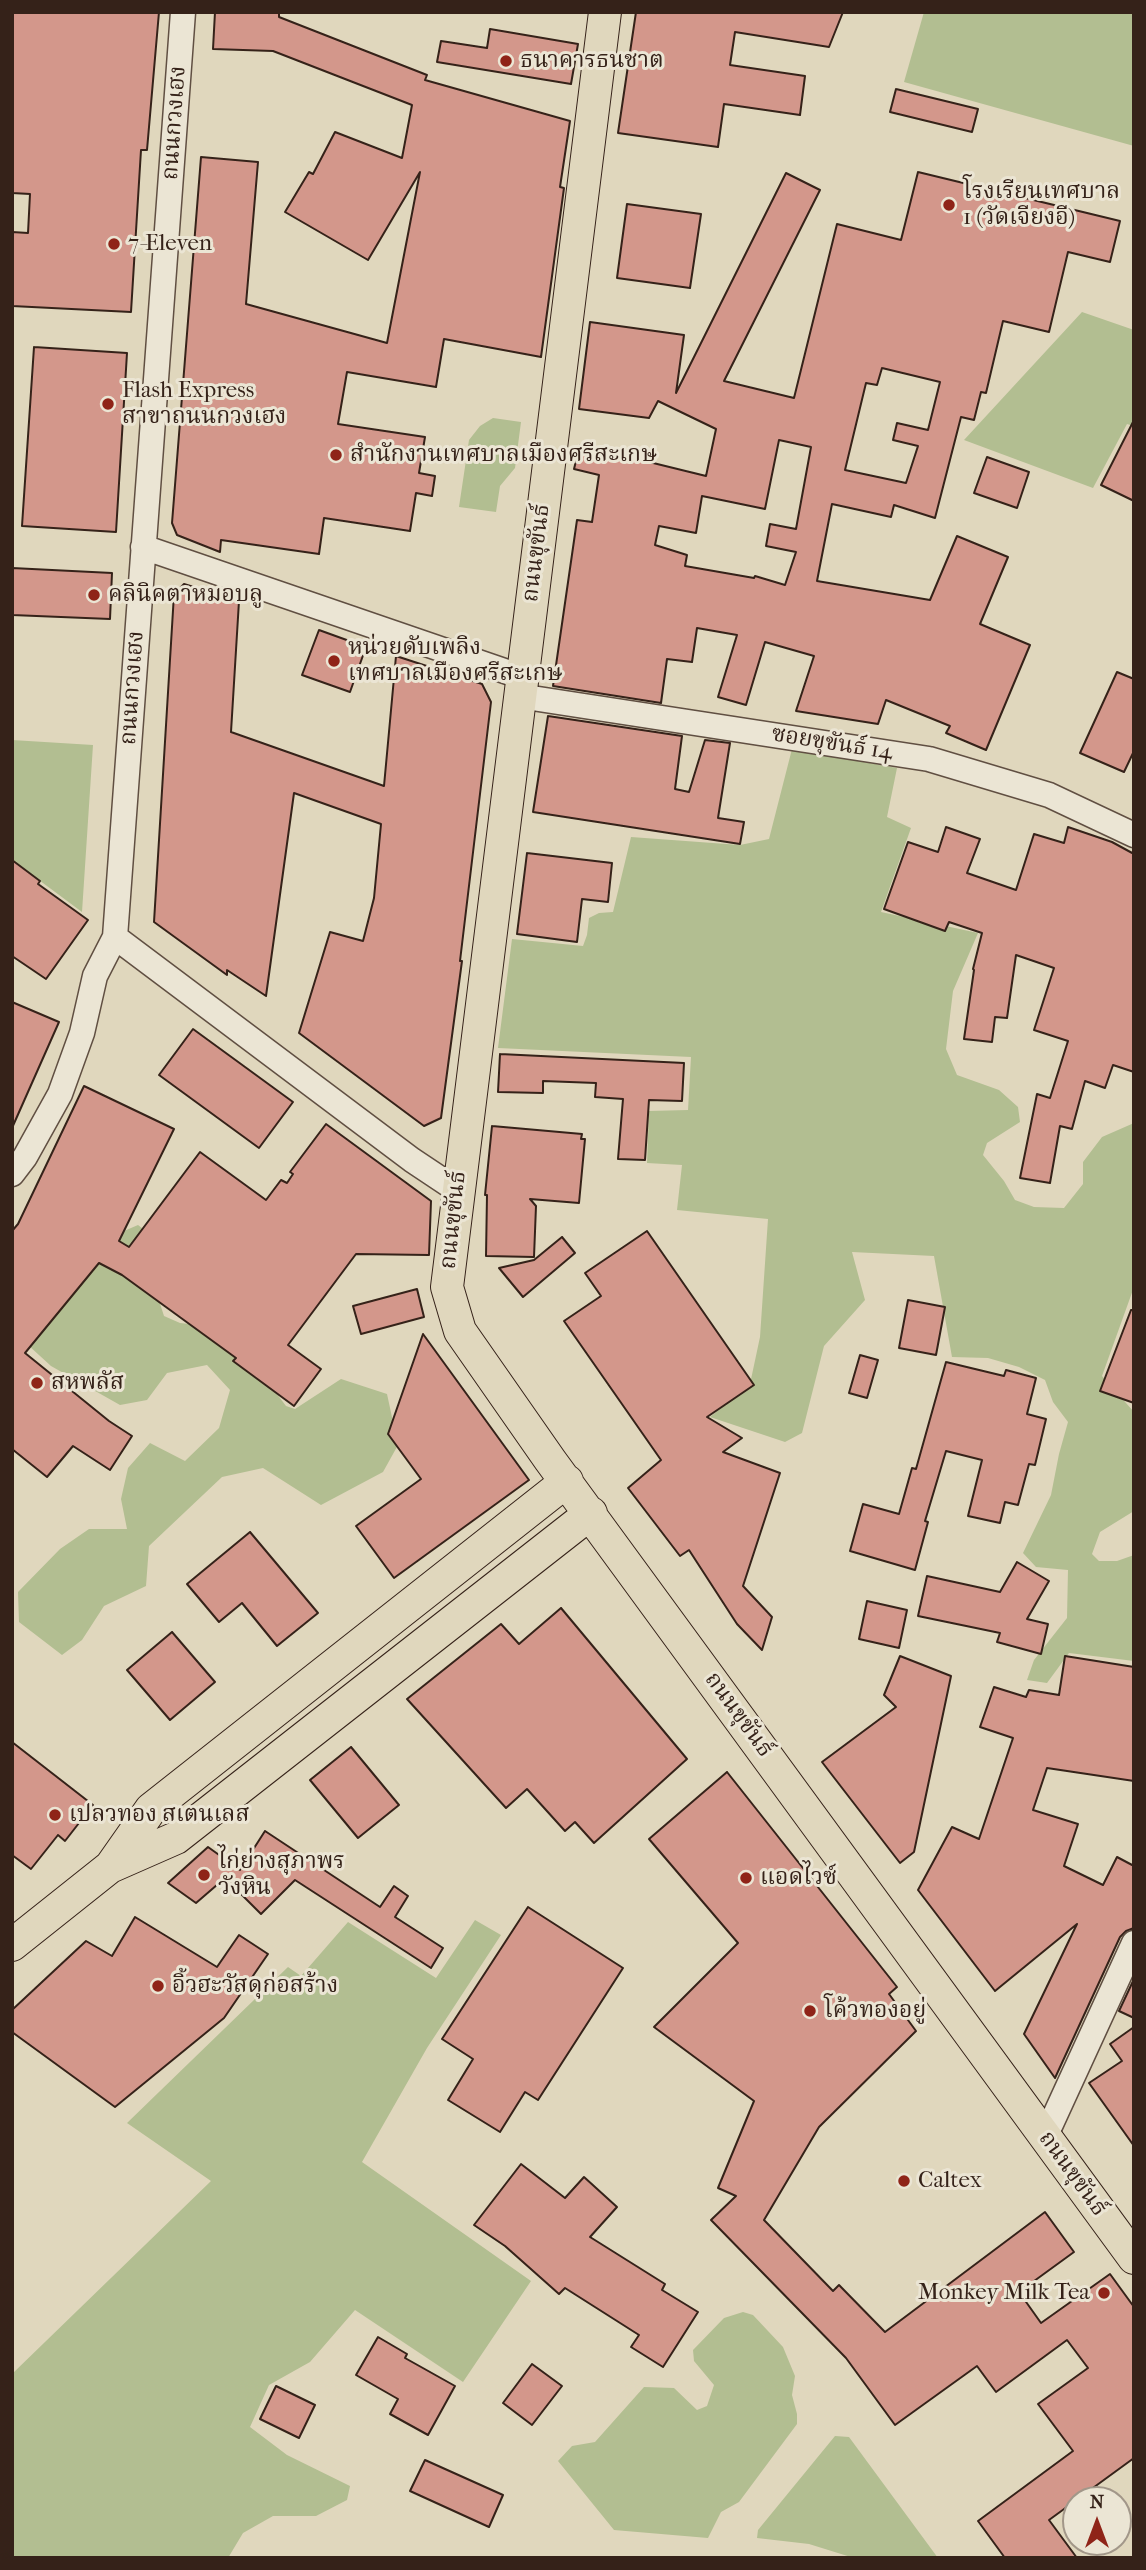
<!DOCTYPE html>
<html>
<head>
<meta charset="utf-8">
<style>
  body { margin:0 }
  #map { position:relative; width:1146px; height:2570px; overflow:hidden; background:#e0d7bd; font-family:"IM FELL French Canon",serif }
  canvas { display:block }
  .frame { position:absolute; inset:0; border:14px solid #352219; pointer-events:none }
  .north { position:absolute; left:1062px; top:2486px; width:70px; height:70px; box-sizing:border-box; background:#ebe5d4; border:2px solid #a29789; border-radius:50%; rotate:0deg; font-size:19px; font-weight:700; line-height:28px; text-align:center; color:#352219 }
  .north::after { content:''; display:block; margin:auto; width:24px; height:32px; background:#8f2418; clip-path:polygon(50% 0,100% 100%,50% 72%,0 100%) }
</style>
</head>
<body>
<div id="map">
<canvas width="1146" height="2570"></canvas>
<div class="frame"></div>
<div class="north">N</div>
</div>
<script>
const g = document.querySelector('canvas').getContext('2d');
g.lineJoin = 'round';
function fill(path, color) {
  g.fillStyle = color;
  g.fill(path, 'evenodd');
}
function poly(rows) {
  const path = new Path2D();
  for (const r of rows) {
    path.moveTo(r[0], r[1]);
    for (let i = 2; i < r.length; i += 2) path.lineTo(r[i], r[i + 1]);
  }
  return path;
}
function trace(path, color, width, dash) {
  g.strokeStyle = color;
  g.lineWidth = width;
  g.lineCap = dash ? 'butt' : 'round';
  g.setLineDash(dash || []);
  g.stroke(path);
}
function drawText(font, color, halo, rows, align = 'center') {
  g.font = font + ' "IM FELL French Canon","Noto Serif Thai",serif';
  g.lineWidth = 6;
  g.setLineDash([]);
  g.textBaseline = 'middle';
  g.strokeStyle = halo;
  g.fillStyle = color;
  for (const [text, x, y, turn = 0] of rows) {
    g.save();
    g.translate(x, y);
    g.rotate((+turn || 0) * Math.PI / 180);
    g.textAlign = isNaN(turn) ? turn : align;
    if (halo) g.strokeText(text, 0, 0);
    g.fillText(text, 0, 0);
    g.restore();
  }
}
fill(poly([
  [924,12,1134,12,1134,146,904,82],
  [1082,312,1134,330,1134,426,1127,424,1093,488,964,440],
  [493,418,521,422,515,468,500,486,496,512,459,507,469,440,480,426],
  [12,740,93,745,82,912,12,860],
  [792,749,897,768,887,817,911,828,881,912,978,933,953,991,946,1049,957,1075,999,1090,1018,1107,1020,1122,987,1143,983,1155,1004,1181,1015,1200,1034,1207,1064,1208,1083,1184,1083,1162,1102,1137,1134,1123,1134,1287,1102,1376,1134,1412,1134,1511,1100,1532,1092,1554,1099,1561,1117,1561,1134,1555,1134,1661,1069,1653,1047,1683,1027,1680,1034,1660,1067,1618,1068,1570,1036,1567,1023,1553,1051,1495,1059,1454,1068,1422,1053,1402,1045,1380,1019,1367,988,1358,952,1357,934,1256,852,1252,865,1300,824,1346,802,1433,785,1442,710,1417,750,1384,760,1337,768,1219,677,1210,682,1165,647,1163,649,1111,688,1110,691,1057,498,1048,512,939,583,946,587,935,589,918,599,913,613,912,631,837,740,845,769,839],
  [138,1225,164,1245,153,1282,164,1316,180,1323,207,1326,233,1336,286,1406,295,1409,341,1379,387,1394,398,1445,383,1472,321,1505,263,1468,222,1477,149,1546,146,1586,104,1606,82,1640,62,1655,19,1622,18,1592,60,1549,89,1529,127,1529,121,1499,128,1468,150,1443,185,1461,219,1428,230,1390,207,1365,167,1373,147,1400,120,1405,51,1366,28,1345,117,1234],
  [475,1920,501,1935,427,2048,362,2162,531,2281,463,2382,355,2310,310,2362,269,2385,250,2427,287,2455,350,2486,347,2500,316,2516,273,2516,243,2533,228,2558,12,2558,12,2374,211,2181,127,2123,288,1967,301,1976,348,1922,436,1978],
  [743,2312,753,2315,783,2347,795,2376,792,2395,797,2414,797,2424,739,2502,721,2512,708,2538,614,2530,558,2461,572,2446,595,2442,644,2387,674,2388,697,2410,707,2406,714,2385,694,2361,693,2350,724,2318],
  [835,2436,849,2437,938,2558,854,2558,809,2544,757,2538,758,2530]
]), '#b2be91');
const building = poly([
  [12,12,159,12,147,150,141,150,131,312,12,306,12,232,28,233,30,194,12,193,12,12],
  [215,12,279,12,279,17,427,75,425,80,570,121,560,187,564,188,541,357,444,339,436,387,347,372,338,424,425,437,419,473,435,476,432,496,416,493,410,531,324,518,319,554,221,540,220,552,177,535,172,523,201,157,258,162,246,304,387,343,420,172,368,260,285,212,309,172,313,174,335,132,402,158,412,105,273,51,213,49,215,12],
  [636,12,843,12,829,47,735,32,730,65,805,76,800,115,724,104,718,147,618,133,636,12],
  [490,29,578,44,571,84,437,62,441,41,487,48,490,29],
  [896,89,978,109,972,132,890,112,896,89],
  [918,172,1120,221,1110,262,1068,252,1049,332,1003,321,986,393,981,392,974,420,961,417,935,518,894,505,891,517,832,504,817,581,930,600,957,536,1008,557,980,624,1030,645,986,750,946,733,950,726,886,700,878,724,796,711,814,656,765,642,746,705,718,697,737,635,697,628,692,662,667,659,661,703,553,686,577,520,592,522,599,475,574,469,580,445,706,476,716,429,658,401,649,418,579,409,590,322,684,335,676,393,786,173,820,190,724,381,794,398,837,224,901,240,918,172],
  [882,368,940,382,928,430,897,423,893,440,918,446,906,483,845,470,866,383,877,385,882,368],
  [779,440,811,447,796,529,770,524,766,546,796,552,785,585,755,576,754,578,685,566,687,555,655,545,659,526,696,533,702,496,765,509,779,440],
  [627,204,701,214,690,288,617,278,627,204],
  [34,347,127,353,116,532,22,526,34,347],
  [1134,420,1134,501,1101,485,1134,420],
  [987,457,1029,472,1017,508,974,493,987,457],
  [12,568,112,573,110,619,12,615,12,568],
  [184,584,239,601,231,732,384,786,396,656,482,684,491,702,460,961,462,961,441,1118,424,1126,299,1033,330,932,363,941,374,898,381,824,294,793,266,996,227,970,227,975,154,922,174,594,184,584],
  [319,630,366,647,350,692,302,675,319,630],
  [1117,672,1134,679,1134,751,1124,772,1080,753,1117,672],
  [548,716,682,736,675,789,689,792,705,740,730,743,718,818,744,822,740,844,533,812,548,716],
  [946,827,980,839,967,873,1016,890,1034,834,1064,843,1068,827,1112,842,1134,854,1134,1072,1113,1065,1105,1088,1085,1081,1072,1129,1060,1126,1050,1183,1020,1178,1037,1094,1050,1098,1068,1041,1034,1030,1054,968,1016,955,1007,1018,995,1017,992,1042,964,1039,974,970,973,969,982,933,949,922,945,931,884,909,908,842,938,852,946,827],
  [527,853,612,863,608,902,582,899,577,942,517,934,527,853],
  [12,860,40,881,38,884,88,920,46,979,12,956,12,860],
  [12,1002,59,1022,12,1128,12,1002],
  [193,1029,293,1102,259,1148,159,1075,193,1029],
  [500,1054,684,1063,682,1101,649,1100,645,1160,618,1159,623,1099,595,1097,596,1083,543,1081,543,1093,498,1092,500,1054],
  [84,1086,174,1129,119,1241,129,1247,200,1152,266,1200,281,1180,287,1183,293,1174,290,1172,326,1124,431,1201,429,1255,356,1254,288,1345,321,1369,294,1406,233,1361,236,1358,122,1275,99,1263,25,1353,109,1421,132,1436,110,1470,73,1446,47,1477,12,1449,12,1231,18,1224,84,1086],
  [492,1126,582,1134,581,1139,585,1139,579,1203,530,1199,536,1206,534,1257,486,1256,487,1195,485,1195,492,1126],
  [647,1231,754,1385,707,1417,742,1438,723,1452,780,1473,743,1586,772,1617,762,1650,737,1624,689,1550,680,1556,628,1488,661,1460,564,1321,601,1296,585,1273,647,1231],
  [562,1237,575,1253,523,1297,499,1268,534,1260,562,1237],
  [417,1289,424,1317,361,1334,353,1306,417,1289],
  [908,1300,945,1307,936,1355,899,1348,908,1300],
  [1131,1310,1134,1310,1134,1403,1100,1391,1131,1310],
  [423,1334,529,1480,394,1578,356,1526,421,1479,388,1434,423,1334],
  [860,1355,878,1360,867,1398,849,1393,860,1355],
  [946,1362,1004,1376,1006,1370,1036,1378,1027,1414,1046,1419,1035,1465,1029,1464,1018,1505,1005,1502,1000,1523,968,1516,982,1460,946,1451,925,1521,928,1522,915,1570,850,1551,863,1504,899,1514,912,1468,916,1469,946,1362],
  [250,1532,318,1613,277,1646,242,1603,219,1622,187,1584,250,1532],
  [1017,1562,1049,1581,1027,1619,1048,1624,1041,1654,997,1642,1000,1633,918,1616,927,1576,1000,1592,1017,1562],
  [867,1601,907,1610,899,1648,859,1639,867,1601],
  [561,1608,687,1759,594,1843,575,1822,565,1831,527,1789,506,1808,407,1699,501,1624,519,1644,561,1608],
  [172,1632,215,1682,170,1720,127,1670,172,1632],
  [900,1656,951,1676,914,1852,900,1863,822,1762,896,1707,884,1695,900,1656],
  [1065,1656,1134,1667,1134,1781,1047,1768,1033,1810,1078,1824,1064,1866,1103,1885,1117,1857,1134,1866,1134,1928,1126,1931,1120,1937,1055,2078,1024,2034,1077,1924,995,1991,918,1890,952,1827,979,1839,1013,1738,980,1727,994,1687,1026,1697,1029,1690,1059,1695,1065,1656],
  [12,1742,93,1805,65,1841,58,1835,31,1869,12,1855,12,1742],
  [351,1747,399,1805,358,1838,310,1780,351,1747],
  [727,1772,897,1987,889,1994,916,2031,819,2127,764,2220,833,2291,839,2285,885,2332,1045,2212,1074,2252,1019,2292,1041,2323,1110,2274,1134,2307,1134,2458,1049,2520,1077,2558,1005,2558,978,2521,1073,2451,1038,2404,1088,2368,1067,2340,996,2392,977,2366,895,2425,846,2358,711,2220,736,2196,718,2188,754,2101,654,2027,738,1943,649,1839,727,1772],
  [265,1831,380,1907,394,1886,408,1896,395,1917,443,1948,431,1968,295,1880,261,1914,225,1878,196,1903,168,1883,208,1847,240,1870,265,1831],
  [528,1907,623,1968,538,2100,525,2092,500,2132,448,2100,473,2059,442,2039,528,1907],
  [135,1917,217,1967,239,1935,268,1954,224,2018,115,2107,12,2032,12,2010,86,1941,112,1956,135,1917],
  [1134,1979,1134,2018,1119,2011,1134,1979],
  [1134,2027,1134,2146,1089,2083,1122,2061,1110,2044,1134,2027],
  [521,2164,565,2198,584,2177,617,2207,590,2237,665,2284,662,2290,698,2312,663,2367,631,2347,639,2335,565,2288,559,2294,505,2246,474,2225,521,2164],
  [378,2337,407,2354,405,2358,455,2386,428,2435,390,2414,398,2399,356,2375,378,2337],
  [532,2364,562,2386,532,2425,503,2403,532,2364],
  [276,2386,315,2405,299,2438,260,2419,276,2386],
  [425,2460,503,2495,489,2527,410,2491,425,2460]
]);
fill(building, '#d3978b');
trace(building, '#352219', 2);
const minor = poly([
  [143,547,522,677],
  [519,696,929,759,1049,795,1134,835],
  [115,937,412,1160,457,1190],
  [12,1174,25,1157,60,1094,82,1033,95,976,115,937,183,12],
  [1045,2137,1134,1943]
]);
const major = poly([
  [605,12,447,1287,460,1331,550,1460,1134,2258],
  [111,1866,151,1809,567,1481],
  [12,1945,110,1867,176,1838,591,1513]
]);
trace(minor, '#604f42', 27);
trace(major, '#352219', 34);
trace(minor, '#ebe5d4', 24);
trace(major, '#e0d7bd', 32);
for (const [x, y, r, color] of [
  [506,61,7,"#8f2418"],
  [949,205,7,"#8f2418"],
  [114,244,7,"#8f2418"],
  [108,404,7,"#8f2418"],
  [336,455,7,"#8f2418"],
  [94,595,7,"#8f2418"],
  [334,661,7,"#8f2418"],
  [37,1383,7,"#8f2418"],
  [55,1815,7,"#8f2418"],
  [204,1875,7,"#8f2418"],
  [746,1878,7,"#8f2418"],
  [158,1986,7,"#8f2418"],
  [810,2011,7,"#8f2418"],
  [904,2181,7,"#8f2418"],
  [1104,2293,7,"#8f2418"]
]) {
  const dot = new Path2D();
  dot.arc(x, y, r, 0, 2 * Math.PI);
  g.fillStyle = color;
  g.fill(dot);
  trace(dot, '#ebe5d4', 2.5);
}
drawText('23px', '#352219', '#ebe5d4', [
  ["ธนาคารธนชาต",520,61],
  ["โรงเรียนเทศบาล",963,192],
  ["1 (วัดเจียงอี)",963,218],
  ["7-Eleven",128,244],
  ["Flash Express",122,391],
  ["สาขาถนนกวงเฮง",122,417],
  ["สำนักงานเทศบาลเมืองศรีสะเกษ",350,455],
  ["คลินิคตาหมอบลู",108,595],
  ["หน่วยดับเพลิง",348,648],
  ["เทศบาลเมืองศรีสะเกษ",348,674],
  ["สหพลัส",51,1383],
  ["เปลวทอง สเตนเลส",69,1815],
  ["ไก่ย่างสุภาพร",218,1862],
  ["วังหิน",218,1888],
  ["แอดไวซ์",760,1878],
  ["อิ้วฮะวัสดุก่อสร้าง",172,1986],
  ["โค้วทองอยู่",824,2011],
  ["Caltex",918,2181],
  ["Monkey Milk Tea",1090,2293,"right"]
], 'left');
drawText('23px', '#352219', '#ebe5d4', [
  ["ถนนกวงเฮง",175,123,-86],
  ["ถนนขุขันธ์",537,553,-83],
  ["ถนนกวงเฮง",133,688,-86],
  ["ซอยขุขันธ์ 14",832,744,9],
  ["ถนนขุขันธ์",454,1220,-84],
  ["ถนนขุขันธ์",738,1715,54],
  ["ถนนขุขันธ์",1072,2174,54]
]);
</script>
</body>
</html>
